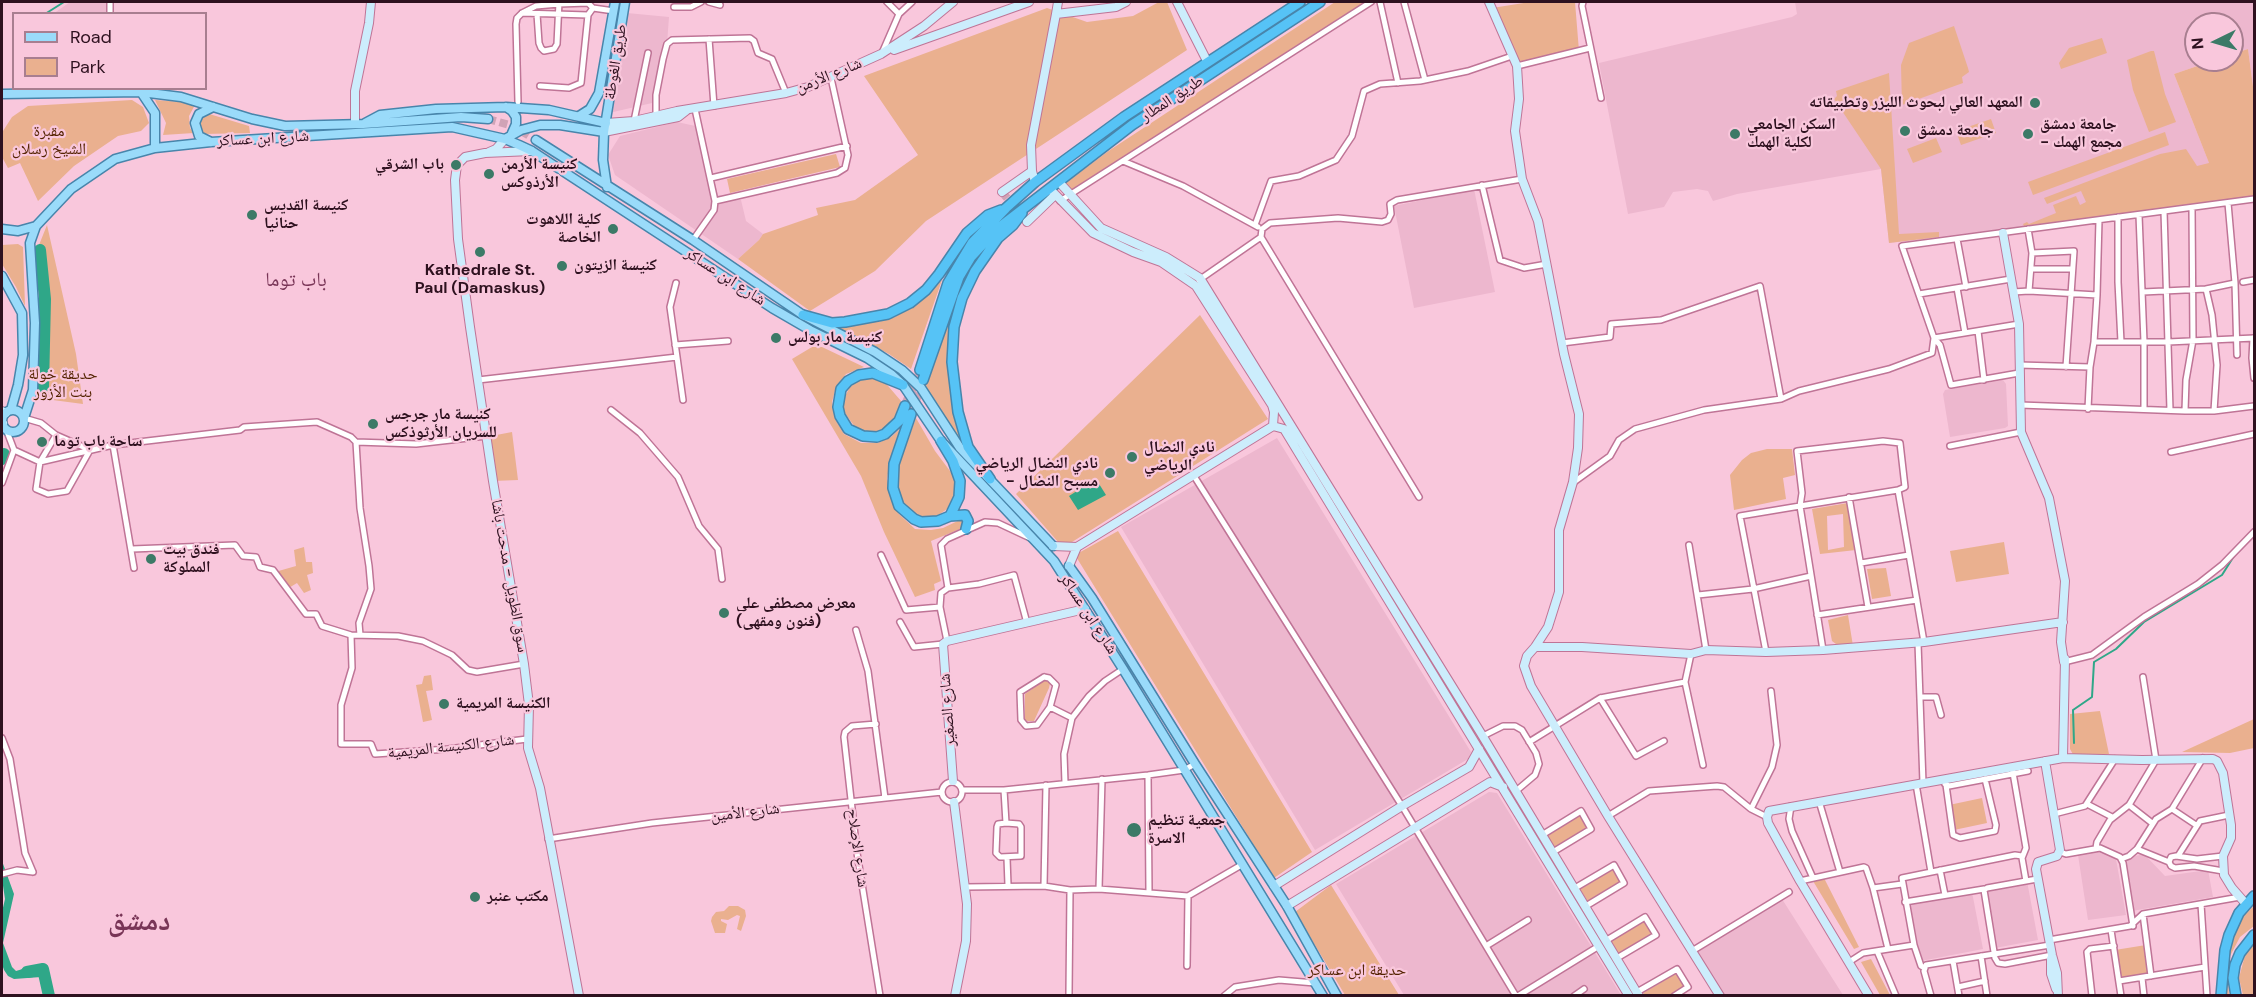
<!DOCTYPE html>
<html>
<head>
<meta charset="utf-8">
<style>
  body { margin:0 }
  #map { position:relative; width:2256px; height:997px; overflow:hidden; background:#f9c7dc; font-family:"DM Sans",sans-serif }
  canvas { display:block }
  .frame { position:absolute; inset:0; border:3px solid #2e111f; pointer-events:none }
  .legend { position:absolute; left:12px; top:12px; width:195px; height:78px; box-sizing:border-box; background:#f9c7dc; border:2px solid #a87e90; margin:0; padding:8px 10px; list-style:none; font-size:18px; color:#2e111f }
  .legend li { display:flex; align-items:center; gap:12px; height:30px }
  .legend b { width:30px; border:2px solid #a87e90 }
  .north { position:absolute; left:2184px; top:12px; width:60px; height:60px; box-sizing:border-box; background:#f9c7dc; border:2px solid #a87e90; border-radius:50%; rotate:265deg; font-size:16px; font-weight:700; line-height:24px; text-align:center; color:#2e111f }
  .north::after { content:''; display:block; margin:auto; width:21px; height:27px; background:#3c7a67; clip-path:polygon(50% 0,100% 100%,50% 72%,0 100%) }
</style>
</head>
<body>
<div id="map">
<canvas width="2256" height="997"></canvas>
<div class="frame"></div>
<ul class="legend">
<li><b style="height:8px;background:#9adbfa"></b>Road</li>
<li><b style="height:16px;background:#eab08f"></b>Park</li>
</ul>
<div class="north">N</div>
</div>
<script>
const g = document.querySelector('canvas').getContext('2d');
g.lineJoin = 'round';
function fill(path, color) {
  g.fillStyle = color;
  g.fill(path, 'evenodd');
}
function poly(rows) {
  const path = new Path2D();
  for (const r of rows) {
    if (r.length === 3) {
      path.moveTo(r[0] + r[2], r[1]);
      path.arc(r[0], r[1], r[2], 0, 2 * Math.PI);
      continue;
    }
    path.moveTo(r[0], r[1]);
    for (let i = 2; i < r.length; i += 2) path.lineTo(r[i], r[i + 1]);
  }
  return path;
}
function trace(path, color, width, dash) {
  g.strokeStyle = color;
  g.lineWidth = width;
  g.lineCap = dash ? 'butt' : 'round';
  g.setLineDash(dash || []);
  g.stroke(path);
}
function drawText(font, color, halo, rows, align = 'center') {
  g.font = font + ' "DM Sans","Noto Naskh Arabic",sans-serif';
  g.lineWidth = 4.5;
  g.setLineDash([]);
  g.textBaseline = 'middle';
  g.strokeStyle = halo;
  g.fillStyle = color;
  for (const [text, x, y, turn = 0] of rows) {
    g.save();
    g.translate(x, y);
    g.rotate((+turn || 0) * Math.PI / 180);
    g.textAlign = isNaN(turn) ? turn : align;
    if (halo) g.strokeText(text, 0, 0);
    g.fillText(text, 0, 0);
    g.restore();
  }
}
fill(poly([
  [70,2,107,2,108,13,53,14],
  [1795,2,2254,2,2254,94,2248,49,2232,54,2232,24,2196,24,2196,60,2215,60,2174,74,2224,201,1889,243,1881,169,1737,194,1713,201,1708,191,1697,189,1673,192,1664,207,1628,214,1599,63,1792,17,1797,14],
  [627,13,669,17,667,44,652,103,609,113],
  [677,122,700,127,718,195,741,200,746,221,763,234,759,240,738,259,615,175,608,155,620,136],
  [1474,189,1495,292,1414,308,1394,206],
  [2003,380,2006,384,2008,426,2005,428,1950,437,1943,394,1945,390],
  [1277,438,1471,752,1468,759,1315,850,1121,527],
  [1489,792,1497,793,1621,995,1404,995,1336,884],
  [2103,850,2116,859,2126,915,2088,920,2078,855],
  [2144,854,2165,876,2208,870,2213,897,2132,911,2122,859],
  [2027,881,2038,940,1995,948,1984,890],
  [1972,892,1983,949,1921,961,1910,903],
  [1782,899,1843,995,1725,995,1697,951]
]), '#edb7ce');
fill(poly([
  [1159,2,1167,2,1187,50,926,221,875,271,810,311,738,259,759,240,763,234,818,215,816,208,855,200,918,155,864,76,1047,8,1087,22,1133,16],
  [1335,2,1371,2,1071,194,1063,185,1107,152],
  [1530,2,1575,2,1579,51,1517,66,1492,8],
  [1954,26,1968,68,1969,72,1962,77,1963,83,1902,105,1901,65,1909,43],
  [2102,38,2107,53,2061,69,2059,63,2069,48],
  [2248,49,2254,94,2254,197,2024,226,2023,224,2027,222,2029,224,2056,213,2053,205,2076,196,2080,205,2086,202,2081,191,2047,204,2044,198,2160,154,2186,149,2197,166,2209,163,2174,74,2215,60,2232,60,2232,54],
  [2151,51,2154,51,2165,94,2176,122,2149,132,2133,90,2127,60],
  [1889,73,1899,234,1939,232,1939,237,1889,243,1881,169,1834,99,1837,96,1836,91],
  [132,100,143,107,149,123,141,131,118,136,74,166,38,201,20,163,8,168,2,157,2,131,3,131,12,117,28,106],
  [155,100,196,103,189,116,190,128,194,133,163,135,166,123],
  [206,113,249,126,250,133,204,134,200,128,201,118],
  [1991,119,1996,133,1961,145,1956,131],
  [2165,132,2169,145,2033,195,2028,182],
  [1936,138,1942,152,1913,163,1907,149],
  [836,154,840,167,730,193,727,179],
  [47,225,76,354,83,404,45,399,49,334,48,304,37,250],
  [18,244,23,247,25,306,16,287,2,264,2,245],
  [942,280,911,369,889,354,836,327,882,321,895,317,924,298],
  [951,308,953,312,950,332,967,450,956,437,925,385],
  [1200,315,1268,419,1072,542,1066,545,1059,543,1016,494],
  [812,347,822,347,864,367,846,374,836,387,832,402,835,419,844,434,861,443,878,443,891,437,902,427,889,468,887,479,893,504,899,514,915,529,931,530,943,528,964,518,963,526,960,529,931,541,941,581,934,584,935,590,915,597,884,532,861,476,792,359],
  [870,377,883,380,901,401,897,416,891,424,876,433,868,433,855,427,844,412,844,398,850,387,860,379],
  [916,418,935,451,953,475,955,485,955,495,947,509,937,516,919,516,912,512,901,500,898,486,898,467],
  [512,432,518,480,493,481,486,437],
  [1767,449,1792,449,1795,475,1783,478,1786,499,1734,510,1730,475,1742,460,1751,453],
  [1848,503,1856,550,1820,554,1812,509],
  [1843,514,1844,547,1828,550,1827,516],
  [1118,531,1312,852,1274,878,1075,555],
  [2004,542,2009,574,1956,582,1950,551],
  [304,547,306,562,312,562,313,573,307,575,311,590,304,593,297,583,287,589,275,572,296,566,294,550],
  [1886,568,1891,596,1872,599,1867,569],
  [1848,615,1853,646,1840,647,1832,641,1828,620],
  [431,675,433,690,426,691,432,720,423,722,416,685,422,684,424,676],
  [1045,680,1050,683,1049,688,1034,721,1028,721,1025,720,1025,694],
  [2100,711,2109,754,2075,758,2070,749,2070,714],
  [2254,719,2254,748,2230,753,2182,752],
  [1982,798,1987,823,1954,830,1949,805],
  [1581,815,1589,828,1555,849,1547,835],
  [1614,869,1622,882,1588,902,1580,889],
  [1824,878,1859,947,1854,949,1813,881],
  [1331,885,1399,995,1345,995,1295,912],
  [729,906,738,906,745,910,746,916,741,931,737,929,740,916,737,915,728,920,721,919,721,921,727,924,725,933,715,933,711,921,712,917,716,912,724,911],
  [2254,906,2254,926,2240,937,2230,956,2228,980,2229,995,2225,996,2226,962,2230,944,2239,920],
  [1645,921,1653,934,1619,955,1611,941],
  [2254,943,2254,995,2243,995,2239,978,2245,955],
  [2146,945,2150,974,2120,979,2115,950],
  [1871,959,1890,995,1880,995,1861,962],
  [1677,973,1685,986,1670,995,1645,995,1643,993]
]), '#eab08f');
fill(poly([
  [1096,479,1106,495,1078,510,1069,496],
  [2,861,14,894,3,943,12,967,16,971,39,964,43,969,46,982,41,977,14,979,8,976,4,970,2,964,2,912,5,899,2,879]
]), '#2fa788');
trace(poly([
  [45,14,64,2],
  [2074,743,2073,710,2092,697,2094,662,2116,649,2144,622,2222,575,2234,556]
]), '#2fa788', 2);
trace(poly([
  [40,250,45,299,43,387],
  [2,459,4,454],
  [27,972,43,969,49,996]
]), '#2fa788', 12);
trace(poly([
  [1002,192,1022,216]
]), '#d0a3b6', 8, [8, 4]);
trace(poly([
  [488,119,513,126,536,140]
]), '#d0a3b6', 8, [8, 4]);
trace(poly([
  [905,406,918,375],
  [911,414,922,382]
]), '#d0a3b6', 9, [9, 4.5]);
const street = poly([
  [110,2,110,14],
  [709,2,720,5],
  [887,2,899,14],
  [1380,2,1398,83],
  [1404,2,1425,80],
  [1583,2,1582,6,1601,98],
  [674,7,691,7,701,2],
  [522,13,588,15],
  [537,14,539,43,541,48,544,51,554,49,557,44,559,2],
  [709,39,714,106],
  [882,53,899,14,912,2],
  [1517,66,1590,48],
  [540,86,569,88,581,83,588,15,593,8],
  [518,102,516,24,517,18,522,13,536,6,559,4,588,3,593,8,614,11],
  [656,116,656,95,663,59,667,44,672,40,750,38,754,41,758,53,772,59,786,93],
  [634,121,648,53],
  [1123,161,1183,186,1258,227],
  [711,178,847,146],
  [1482,185,1500,260,1524,268,1547,264],
  [715,201,837,173,845,168,848,155,831,78],
  [1060,201,1371,2],
  [2228,203,2235,283,2237,355],
  [2164,211,2170,410],
  [2139,215,2144,342,2144,409],
  [2118,217,2118,282,2121,342],
  [1255,225,1271,181,1299,176,1336,160,1352,136,1364,91,1380,84,1420,81,1468,71,1512,56],
  [1261,237,1419,497],
  [1957,239,1966,287],
  [693,240,714,210,715,201,695,109],
  [2032,253,2074,251,2066,367],
  [2031,269,2072,269],
  [1199,280,1261,237,1262,229,1270,223,1338,218,1382,222,1388,220,1391,214,1390,204,1397,200,1522,179],
  [2243,282,2254,280],
  [676,283,670,307,683,400],
  [1957,288,1965,333],
  [2206,289,2212,315,2217,365,2214,411],
  [2029,291,2097,295],
  [2013,292,2029,291,2032,253,2028,229],
  [2143,292,2206,289,2235,283],
  [1919,294,2011,279],
  [1978,331,1984,380],
  [2253,338,2252,358,2254,378],
  [2094,342,2168,342,2254,338],
  [1562,343,1610,337,1611,324,1661,320,1760,286,1781,399],
  [675,345,728,341],
  [2019,365,2090,367],
  [2019,373,1951,385,1940,345,1934,338,1902,246,2254,199],
  [478,380,677,357],
  [2020,405,2185,411,2214,411,2254,406],
  [2088,409,2090,367,2094,342,2097,295,2099,220],
  [611,410,640,433,678,477,699,526,718,549,722,579],
  [2185,411,2186,380,2193,340,2192,208],
  [24,418,41,423,56,435,88,449],
  [6,429,14,450,40,462,113,445,240,430,244,427,317,422,351,437,356,442,416,444,486,436],
  [56,435,40,462,36,489,48,494,67,491,90,450],
  [356,442,360,508,369,566,371,589,359,623,360,635],
  [113,445,134,568],
  [1950,446,2021,432],
  [2171,452,2254,434],
  [1194,476,1402,806,1516,996],
  [1574,482,1610,456,1619,440,1635,429,1704,410,1781,399,1799,391,1889,369,1932,353,1934,338,2019,324],
  [2,483,14,450],
  [1898,490,1905,487,1900,443,1883,441,1797,451,1802,493,1800,506,1898,490,1924,642],
  [1849,497,1868,607],
  [1689,545,1706,650],
  [132,549,235,545,243,556,256,557,260,567,273,570,306,614,316,614,322,626,351,635,398,636,423,641,452,655,468,670,477,672,524,664],
  [881,555,906,610,940,607],
  [1861,563,1909,555],
  [948,588,979,584,1014,575,1027,623],
  [1698,595,1753,589,1811,576],
  [1817,615,1917,600],
  [900,622,914,647,943,644],
  [856,630,868,671,885,798],
  [351,635,352,668,341,705,341,744,371,744,375,754,448,749,527,739],
  [947,641,940,607,941,593,948,588,941,545,947,539,985,522,998,523,1030,538],
  [1918,643,1923,783],
  [1766,652,1740,516,1800,506,1823,650],
  [1691,654,1685,682,1703,765],
  [2064,662,2092,655,2144,617,2198,584,2222,565,2254,532],
  [1044,677,1049,678,1056,685,1050,707,1037,725,1026,726,1021,720,1020,692,1044,677],
  [1921,697,1936,697,1941,715],
  [1600,698,1636,756,1664,741],
  [1050,707,1072,718],
  [876,724,852,726,845,732,844,737,857,853,880,996],
  [1483,736,1503,726,1515,726,1522,730,1536,753,1539,764,1535,775,1516,791],
  [2,738,10,759,25,853,33,872],
  [1529,742,1600,698,1685,682],
  [2012,767,2026,848,2022,858,2026,881],
  [1148,775,1149,892],
  [952,792,10],
  [1065,783,1064,754,1072,718,1089,696,1105,681,1123,669],
  [1916,784,1931,872],
  [1945,784,1949,786,2028,771],
  [1946,785,1953,835,1960,838,1995,831,1996,825,1985,779],
  [962,790,1004,790,1148,775,1184,770,1195,764],
  [1004,790,1006,823],
  [1819,801,1840,872],
  [2087,804,2112,817],
  [2129,805,2152,823],
  [1791,806,1789,819,1792,831,1813,878],
  [1751,809,1772,767,1777,745,1771,691],
  [2172,809,2196,825],
  [2054,814,2085,806,2115,759],
  [1608,816,1649,791,1717,786,1724,787,1751,809,1767,817],
  [1006,823,1019,824,1021,827,1021,856,1000,857,996,853,997,827,998,824,1006,823],
  [1542,835,1581,811,1591,829,1553,852],
  [548,839,652,823,942,792],
  [2096,848,2097,842,2110,820,2129,805,2156,760,2143,677],
  [2137,849,2169,862],
  [2060,852,2066,854,2100,848,2120,857,2123,863,2133,926],
  [2178,856,2200,821,2229,815],
  [2223,856,2197,859,2176,856,2171,857,2169,862,2171,866,2175,868,2194,866,2223,871],
  [1007,858,1008,885],
  [2121,859,2129,856,2137,849,2156,819,2172,809,2203,758],
  [1940,870,1945,895],
  [2,874,17,870,33,872],
  [2037,879,1987,888,1984,890,1995,958,1998,963,2005,964,2052,955],
  [1800,881,1864,867,1866,868,1873,888,1902,884],
  [1044,886,1046,785],
  [966,887,1044,886,1070,890,1099,889,1188,896,1243,864],
  [1575,888,1614,865,1624,883,1586,906],
  [1873,888,1888,949],
  [1099,889,1102,779],
  [1905,902,1984,889],
  [2201,904,2207,996],
  [2143,914,2151,976],
  [2111,930,2121,996],
  [1607,940,1645,917,1656,935,1617,958],
  [2049,940,2130,926,2143,914,2240,897],
  [1914,945,1921,966,1925,968],
  [1486,946,1528,920],
  [1692,951,1789,892],
  [1877,951,1896,996],
  [1981,956,1987,996],
  [1953,961,1959,996],
  [1849,962,1863,953,1914,945,1902,878,2015,855,2022,856],
  [1187,966,1188,896],
  [2142,978,2144,996],
  [2119,981,2205,967],
  [1958,987,1985,981],
  [1637,992,1677,969,1688,987,1674,996],
  [1069,994,1070,890],
  [1224,996,1235,987,1279,980,1315,983],
  [1518,996,1599,946],
  [1574,996,1584,989],
  [1931,996,1924,971,1926,965,2050,945],
  [2092,996,2087,952,2090,949,2114,946]
]);
const secondary = poly([
  [1058,2,1056,14,1116,7,1126,2],
  [1177,2,1207,61],
  [1489,2,1517,66,1519,99,1515,131,1522,179,1538,221,1564,354,1579,414,1578,448,1573,482,1559,530,1559,592,1548,627,1535,647,1527,656,1524,666,1531,686,1608,816,1720,996],
  [894,50,1029,2],
  [606,123,634,121,677,111,786,93,808,87,881,54,924,26,953,2],
  [355,124,355,91,369,23,371,2],
  [604,132,678,117,687,110],
  [531,151,485,153,465,157,457,165,455,180,458,239,470,327,493,481,524,664,529,705,528,748,540,788,579,996],
  [489,152,496,149,505,139],
  [1035,182,1032,171,1031,145,1056,14],
  [1059,182,1101,228,1166,257,1200,278,1482,735,1639,996],
  [1050,189,1093,233,1133,252,1161,262,1196,286,1272,405,1274,412,1273,426],
  [1002,192,1032,171],
  [1027,222,1055,195],
  [2003,233,2019,324,2021,432,2049,498,2065,581,2061,642,2064,662],
  [2,411,6,413],
  [2,422,3,423],
  [1053,546,1077,547,1273,426,1284,429,1629,996],
  [1069,566,1077,547],
  [1535,647,1582,647,1691,654,1706,650,1766,652,1823,650,1924,642,2063,622],
  [2063,758,2065,659],
  [2045,761,2060,850,2057,856,2038,862,2036,869,2052,955,2057,973,2058,996],
  [953,781,943,644,947,641,1085,609],
  [954,802,967,904,966,941,955,996],
  [1274,886,1402,806,1469,767,1479,749],
  [1287,906,1490,782,1503,787],
  [2051,959,2051,974,2056,989],
  [1869,996,1800,881,1768,823,1767,817,1769,811,2063,758,2142,760,2213,759,2217,761,2223,773,2231,825,2231,838,2223,856,2224,875,2232,888,2246,904]
]);
const primary = poly([
  [141,92,155,113,155,148],
  [2,94,141,92,181,97,252,119,285,126,363,124,461,117,488,119],
  [506,107,512,111,516,117,516,124,512,133],
  [579,116,590,109,599,93,615,2],
  [365,123,380,115,436,109,506,107,549,110,606,123],
  [505,139,521,130,540,125,560,125,604,132],
  [536,140,693,240,803,315,875,352,902,370,921,388,960,448,1053,546],
  [211,142,199,136,195,123,199,114,213,107],
  [607,187,603,160,604,132,625,2],
  [2,229,18,231,36,226],
  [2,276,22,313,23,355,18,385,11,410],
  [13,421,11],
  [24,418,33,390,35,323,30,243,36,226,71,189,115,159,155,148,211,142,452,127,505,139,519,145,532,151,772,308,810,330,867,358,891,374,903,385,941,441,1054,561,1123,669,1323,996],
  [1069,566,1092,598,1195,764,1287,906,1337,996]
]);
const highway = poly([
  [803,315,832,323,845,322,888,314,910,303,926,290,939,274,967,233,988,215,1001,210],
  [920,370,948,283,972,243,1006,208,1035,182,1124,117,1300,2],
  [923,380,959,277,971,257,997,229,1132,125,1320,2],
  [903,385,873,373,859,375,848,381,841,389,838,407,840,416,848,429,863,436,877,437,885,434,899,421,905,406],
  [911,414,894,464,893,488,899,506,914,519,921,522,938,521,950,516,959,497,960,481,953,461,941,441],
  [990,479,968,447,958,412,952,362,954,327,962,298,975,271,998,238,1013,225,1022,213],
  [950,516,965,515,968,521,966,529],
  [2221,996,2225,950,2229,935,2239,913,2254,896],
  [2236,996,2233,978,2235,965,2240,953,2254,935]
]);
trace(street, '#bf7496', 8);
trace(secondary, '#bf7496', 10);
trace(primary, '#4885ab', 11);
trace(highway, '#4885ab', 12);
trace(street, '#fff', 5);
trace(secondary, '#ccedfc', 8);
trace(primary, '#9adbfa', 8);
trace(highway, '#56c3f6', 9);
for (const [x, y, r, color] of [
  [2035,103,6,"#3c7a67"],
  [1905,131,6,"#3c7a67"],
  [1735,134,6,"#3c7a67"],
  [2028,134,6,"#3c7a67"],
  [456,165,6,"#3c7a67"],
  [489,174,6,"#3c7a67"],
  [252,215,6,"#3c7a67"],
  [613,229,6,"#3c7a67"],
  [480,252,6,"#3c7a67"],
  [562,266,6,"#3c7a67"],
  [776,338,6,"#3c7a67"],
  [373,424,6,"#3c7a67"],
  [42,442,6,"#3c7a67"],
  [1132,457,6,"#3c7a67"],
  [1110,473,6,"#3c7a67"],
  [151,559,6,"#3c7a67"],
  [724,613,6,"#3c7a67"],
  [444,704,6,"#3c7a67"],
  [1134,830,8,"#3c7a67"],
  [475,897,6,"#3c7a67"]
]) {
  const dot = new Path2D();
  dot.arc(x, y, r, 0, 2 * Math.PI);
  g.fillStyle = color;
  g.fill(dot);
  trace(dot, '#f9c7dc', 2);
}
drawText('16px', '#2e111f', '#f9c7dc', [
  ["طريق الغوطة",616,62,-81],
  ["شارع الأرمن",829,76,-22],
  ["طريق المطار",1172,99,-33],
  ["شارع ابن عساكر",263,139,-3],
  ["شارع ابن عساكر",725,277,33],
  ["سوق الطويل - مدحت باشا",509,576,80],
  ["شارع ابن عساكر",1088,614,57],
  ["شارع الصغير",948,710,-94],
  ["شارع الكنيسة المريمية",451,747,-6],
  ["شارع الأمين",745,813,-7],
  ["شارع الإصلاح",857,848,82]
]);
drawText('bold 16px', '#2e111f', '#f9c7dc', [
  ["المعهد العالي لبحوث الليزر وتطبيقاته",2023,103,"right"],
  ["السكن الجامعي",1747,125],
  ["لكلية الهمك",1747,143],
  ["جامعة دمشق",2040,125],
  ["- مجمع الهمك",2040,143],
  ["جامعة دمشق",1917,131],
  ["باب الشرقي",444,165,"right"],
  ["كنيسة الأرمن",501,165],
  ["الأرذوكس",501,183],
  ["كنيسة القديس",264,206],
  ["حنانيا",264,224],
  ["كلية اللاهوت",601,220,"right"],
  ["الخاصة",601,238,"right"],
  ["كنيسة الزيتون",574,266],
  ["Kathedrale St.",480,271,"center"],
  ["Paul (Damaskus)",480,289,"center"],
  ["كنيسة مار بولس",788,338],
  ["كنيسة مار جرجس",385,415],
  ["للسريان الأرثوذكس",385,433],
  ["ساحة باب توما",54,442],
  ["نادي النضال",1144,448],
  ["الرياضي",1144,466],
  ["نادي النضال الرياضي",1098,464,"right"],
  ["- مسبح النضال",1098,482,"right"],
  ["فندق بيت",163,550],
  ["المملوكة",163,568],
  ["معرض مصطفى علي",736,604],
  ["(فنون ومقهى)",736,622],
  ["الكنيسة المريمية",456,704],
  ["جمعية تنظيم",1148,821],
  ["الاسرة",1148,839],
  ["مكتب عنبر",487,897]
], 'left');
drawText('16px', '#542300', '#f9c7dc', [
  ["مقبرة",49,132],
  ["الشيخ رسلان",49,150],
  ["حديقة خولة",63,375],
  ["بنت الأزور",63,393],
  ["حديقة ابن عساكر",1357,971]
]);
drawText('20px', '#793557', '#f9c7dc', [
  ["باب توما",296,281]
]);
drawText('bold 28px', '#793557', '#f9c7dc', [
  ["دمشق",139,923]
]);
</script>
</body>
</html>
